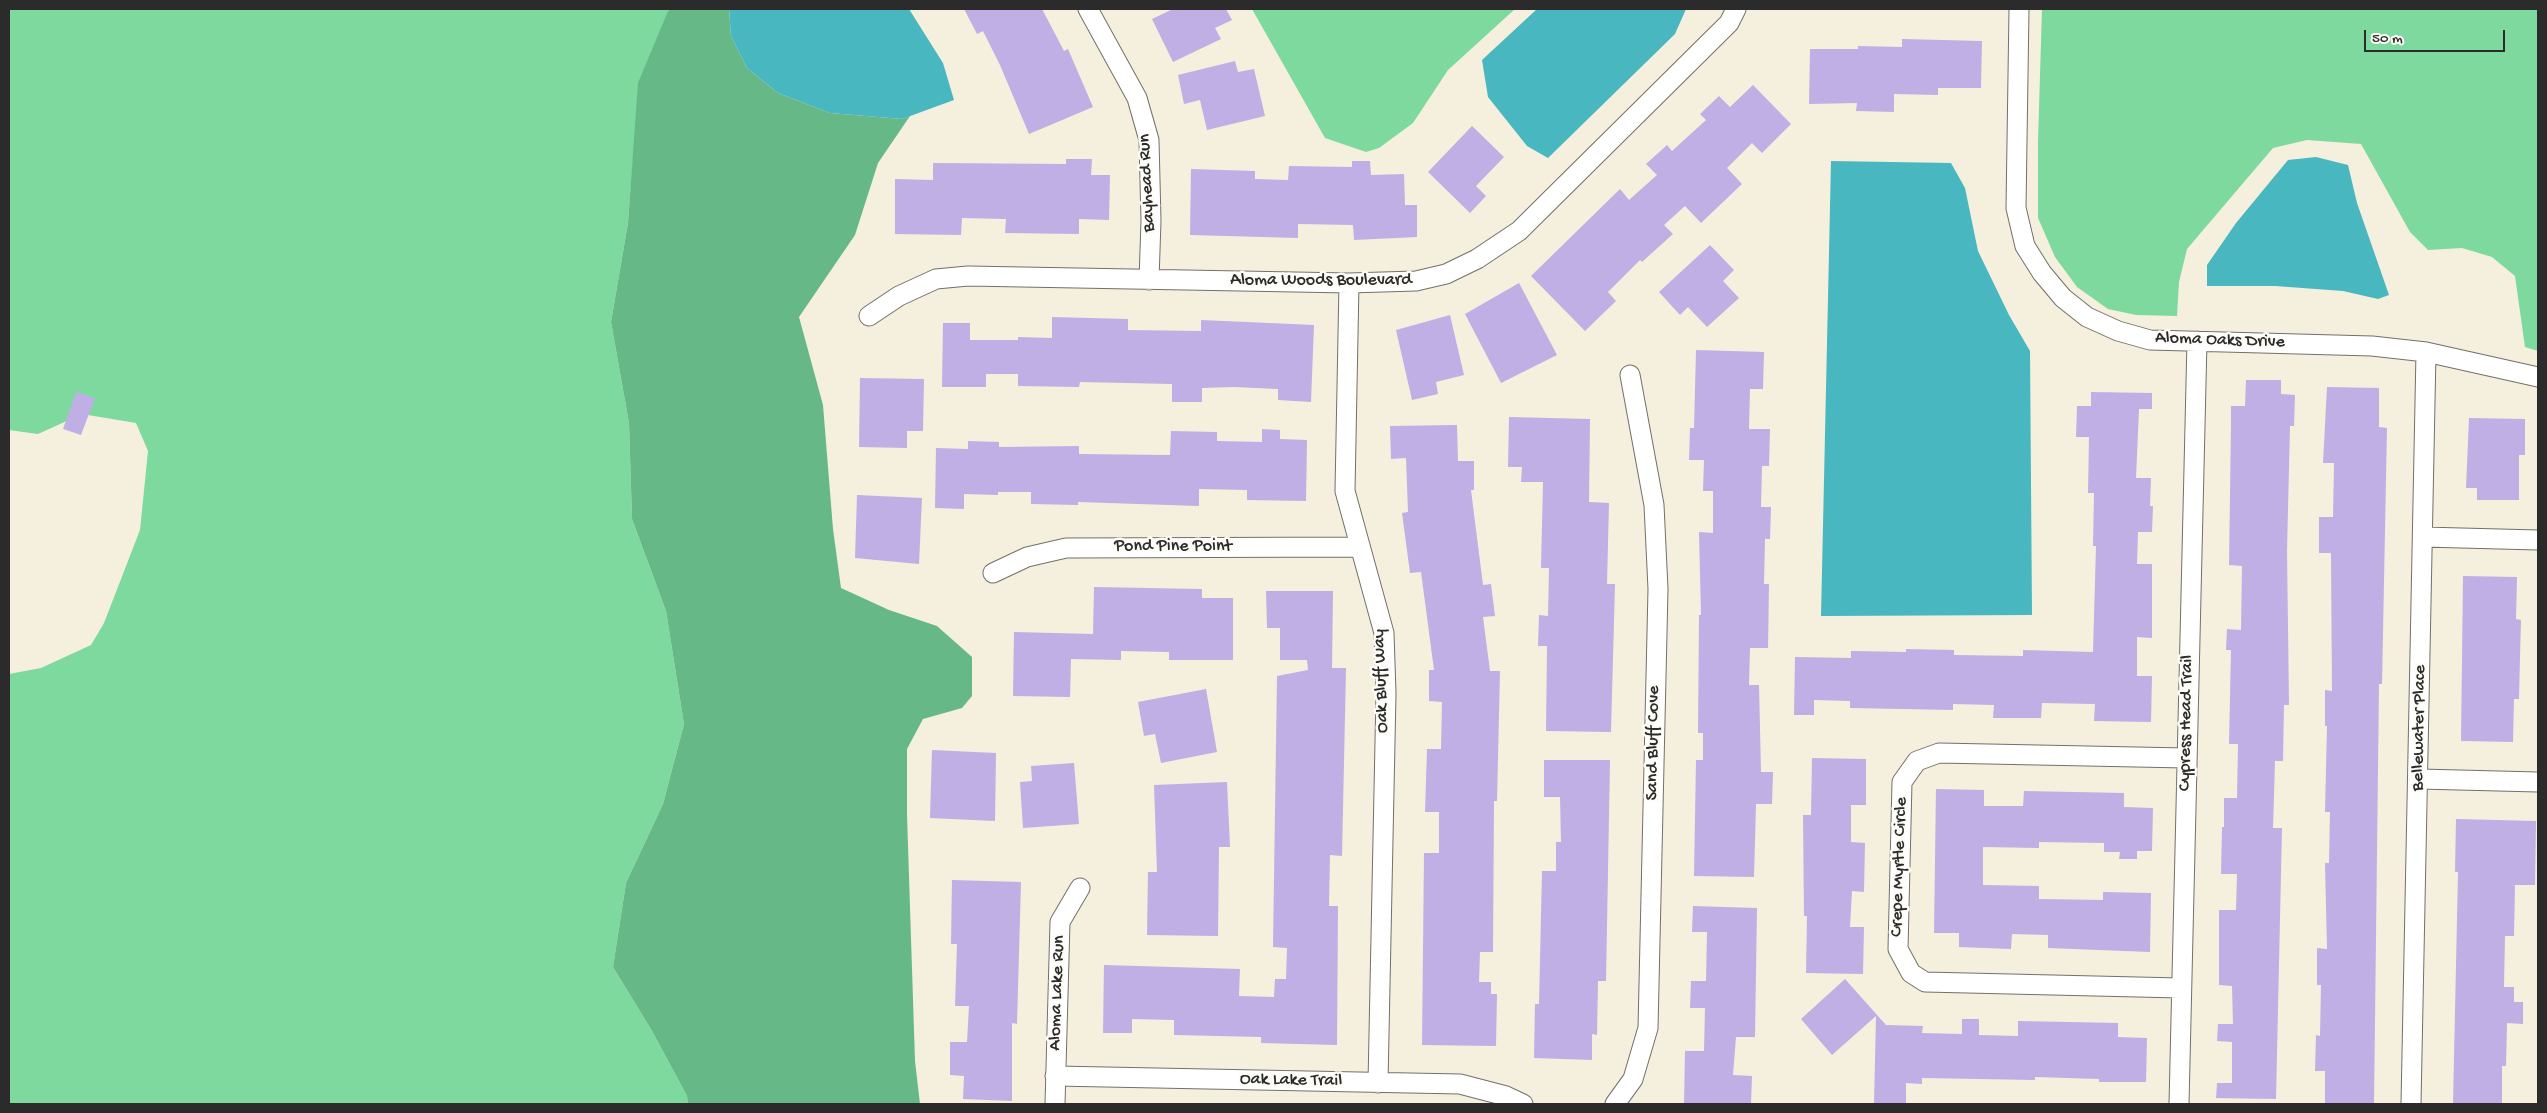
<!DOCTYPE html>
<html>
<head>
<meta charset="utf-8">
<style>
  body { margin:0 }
  #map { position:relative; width:2547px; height:1113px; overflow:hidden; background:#f5efdd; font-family:"Gochi Hand",sans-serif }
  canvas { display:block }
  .frame { position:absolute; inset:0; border:10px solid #2b2b2b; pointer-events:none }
  .scale { position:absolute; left:2364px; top:30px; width:141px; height:22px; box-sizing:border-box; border:2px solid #2b2b2b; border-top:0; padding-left:6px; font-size:15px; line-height:18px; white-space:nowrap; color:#2b2b2b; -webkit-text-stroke:4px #fdfcf7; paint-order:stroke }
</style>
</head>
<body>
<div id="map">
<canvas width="2547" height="1113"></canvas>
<div class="frame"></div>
<div class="scale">50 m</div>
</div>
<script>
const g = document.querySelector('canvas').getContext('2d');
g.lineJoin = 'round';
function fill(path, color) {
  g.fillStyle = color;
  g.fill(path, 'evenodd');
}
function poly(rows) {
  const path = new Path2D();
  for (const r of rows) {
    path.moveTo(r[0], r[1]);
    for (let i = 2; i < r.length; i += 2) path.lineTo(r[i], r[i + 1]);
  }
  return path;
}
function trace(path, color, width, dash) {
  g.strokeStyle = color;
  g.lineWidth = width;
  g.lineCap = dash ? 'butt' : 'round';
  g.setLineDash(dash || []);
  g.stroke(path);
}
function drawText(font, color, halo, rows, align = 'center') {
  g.font = font + ' "Gochi Hand",sans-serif';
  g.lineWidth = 5;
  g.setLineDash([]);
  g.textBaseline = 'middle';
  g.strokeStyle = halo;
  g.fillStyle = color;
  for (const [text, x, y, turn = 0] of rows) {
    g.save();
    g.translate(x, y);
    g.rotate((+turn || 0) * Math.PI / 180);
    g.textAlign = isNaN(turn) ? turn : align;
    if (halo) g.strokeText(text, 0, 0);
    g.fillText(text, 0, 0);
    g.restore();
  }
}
fill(poly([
  [9,9,671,9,668,11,633,159,628,223,611,322,629,423,632,519,666,611,684,724,663,804,626,883,613,967,652,1031,687,1096,688,1104,9,1104,9,674,41,668,91,645,104,623,140,530,148,451,136,423,82,414,38,434,9,430],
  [1252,9,1515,9,1448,70,1413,123,1379,148,1366,152,1325,138],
  [2042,9,2538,9,2538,351,2525,347,2515,276,2492,257,2462,248,2428,250,2410,232,2361,144,2307,140,2273,148,2187,249,2179,282,2177,316,2136,315,2108,309,2077,287,2055,257,2038,218,2038,142]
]), '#7ed99f');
fill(poly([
  [671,9,729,9,731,36,747,68,778,93,830,113,902,119,910,116,878,163,855,235,799,317,823,405,833,529,841,588,889,610,937,626,972,657,972,696,962,708,923,719,907,749,907,815,915,1061,920,1104,688,1104,687,1096,652,1031,613,967,626,883,663,804,684,724,666,611,632,519,629,423,611,322,628,223,638,83,668,11]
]), '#66b986');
fill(poly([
  [729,9,909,9,943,63,954,100,902,119,830,113,778,93,747,68,731,36],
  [1537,9,1686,9,1675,34,1548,158,1527,146,1488,97,1482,60],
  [2316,157,2348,165,2357,203,2389,295,2378,299,2343,291,2275,286,2207,286,2207,265,2236,223,2288,160],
  [1831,161,1951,163,1965,188,1978,251,2009,315,2030,351,2032,615,1821,616]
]), '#48b7c0');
fill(poly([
  [964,9,1042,9,1064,51,1068,49,1093,107,1029,134,1000,65,983,31,977,34],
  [1173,9,1226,9,1232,20,1215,28,1221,39,1173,62,1152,19],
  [1902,39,1982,41,1981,88,1938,88,1938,95,1894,94,1894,112,1856,111,1857,103,1809,104,1810,49,1858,49,1858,46,1902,47],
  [1235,61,1238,72,1254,69,1265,116,1207,130,1200,100,1184,104,1178,75],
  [1753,85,1791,124,1762,153,1752,143,1727,168,1742,184,1701,223,1685,206,1664,225,1673,234,1642,262,1640,260,1608,292,1616,301,1585,331,1531,276,1620,189,1629,200,1657,175,1646,164,1667,145,1672,151,1706,120,1700,114,1719,96,1730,107],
  [1472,126,1504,157,1476,186,1486,196,1470,213,1428,172],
  [1066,159,1092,159,1091,175,1110,175,1109,220,1079,219,1079,234,1005,233,1006,219,962,218,961,235,895,234,895,179,933,180,933,163,1066,164],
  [1352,161,1370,161,1371,175,1404,174,1405,205,1417,205,1417,237,1354,240,1353,225,1298,224,1298,238,1190,235,1191,169,1255,171,1255,179,1288,180,1289,166,1352,167],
  [1710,245,1734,270,1723,281,1739,298,1707,327,1688,307,1680,315,1659,292],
  [1519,283,1557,355,1501,383,1465,314],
  [1450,315,1464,375,1436,382,1438,394,1412,400,1396,330],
  [1052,317,1128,319,1128,330,1201,331,1201,320,1314,325,1311,402,1278,400,1278,389,1234,387,1202,388,1202,402,1172,402,1172,384,1080,382,1079,387,1018,386,1018,374,986,374,986,387,942,387,943,323,970,323,970,340,1018,340,1018,337,1052,338],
  [1696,350,1764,352,1763,389,1750,389,1749,429,1770,429,1769,466,1762,466,1761,507,1771,507,1770,539,1765,539,1764,584,1769,584,1768,648,1750,648,1749,685,1759,685,1761,772,1773,772,1772,804,1756,804,1754,877,1694,876,1696,760,1703,760,1703,733,1698,733,1699,615,1701,615,1699,532,1713,533,1713,491,1703,491,1704,460,1689,460,1690,428,1694,428],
  [860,378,924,379,923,431,907,431,907,448,859,447],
  [2246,380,2281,380,2281,394,2295,395,2294,426,2290,426,2287,551,2289,705,2284,705,2283,761,2275,761,2273,828,2282,828,2276,1099,2216,1098,2217,1083,2232,1083,2232,1042,2217,1041,2218,1024,2233,1024,2232,986,2219,985,2219,910,2236,910,2237,874,2221,874,2222,827,2224,827,2224,798,2237,798,2238,744,2229,744,2231,650,2226,650,2227,629,2241,630,2242,566,2229,565,2231,425,2231,406,2245,406],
  [2327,387,2379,388,2379,427,2387,428,2382,684,2379,684,2374,1104,2325,1104,2325,1071,2315,1071,2316,1035,2320,1036,2321,985,2317,985,2317,948,2327,949,2325,863,2329,863,2330,812,2325,812,2327,726,2325,726,2325,690,2332,691,2331,553,2319,553,2319,517,2333,517,2334,463,2323,463],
  [76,392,95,398,81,435,63,429],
  [2091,392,2152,393,2152,409,2139,409,2136,478,2151,478,2150,506,2153,506,2152,532,2138,532,2137,564,2152,564,2152,638,2137,637,2137,676,2152,676,2151,722,2094,721,2095,704,2042,703,2041,718,1993,718,1994,705,1953,704,1953,710,1850,708,1850,701,1814,700,1814,715,1794,715,1795,657,1851,658,1851,651,1906,652,1906,649,1954,650,1954,655,2023,656,2023,650,2093,652,2096,546,2093,546,2094,493,2088,493,2089,437,2076,437,2077,406,2091,406],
  [1509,417,1590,419,1589,502,1609,503,1607,584,1615,584,1611,732,1546,731,1547,646,1538,646,1539,615,1548,616,1549,568,1541,568,1543,482,1521,482,1522,467,1508,467],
  [2469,418,2525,419,2525,455,2519,455,2519,500,2477,500,2477,488,2466,488],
  [1457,425,1458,461,1474,461,1474,490,1471,490,1483,585,1491,584,1495,616,1483,617,1490,671,1500,671,1497,801,1494,801,1493,952,1480,952,1479,982,1491,982,1491,994,1497,994,1496,1046,1422,1045,1424,853,1439,853,1439,812,1425,812,1427,749,1441,749,1442,702,1429,701,1429,670,1434,670,1421,572,1410,573,1402,513,1408,512,1406,458,1391,459,1390,426],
  [1262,429,1280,430,1280,439,1307,440,1306,501,1247,500,1247,490,1199,489,1199,506,1078,502,1078,505,1031,504,1031,492,998,492,998,495,964,494,964,509,935,508,936,448,968,449,968,441,999,442,999,447,1079,446,1079,454,1170,455,1171,431,1217,432,1217,441,1262,442],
  [857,495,922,498,919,564,855,558],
  [2463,576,2517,577,2516,619,2521,620,2520,656,2519,699,2514,699,2513,742,2461,741],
  [1094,587,1202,589,1202,598,1233,598,1233,660,1169,660,1169,652,1121,651,1121,660,1071,659,1070,697,1013,696,1014,632,1093,634],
  [1266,591,1333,591,1332,668,1346,668,1342,856,1330,855,1329,906,1338,906,1337,1045,1261,1043,1261,1037,1174,1035,1174,1020,1132,1019,1132,1033,1103,1033,1104,965,1240,969,1239,996,1274,997,1275,979,1286,979,1287,948,1273,947,1277,676,1308,670,1307,660,1280,660,1280,628,1267,628],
  [1206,689,1217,752,1161,763,1155,734,1144,736,1138,702],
  [932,750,996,753,995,821,930,818],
  [1812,758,1866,759,1866,805,1851,805,1851,842,1865,843,1864,892,1852,891,1850,927,1864,927,1863,974,1806,973,1807,916,1804,916,1803,815,1811,815],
  [1544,760,1610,760,1606,981,1598,981,1597,1035,1592,1034,1592,1060,1534,1058,1535,1004,1539,1004,1542,871,1556,871,1556,842,1561,842,1560,797,1544,797],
  [1074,763,1079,824,1023,828,1020,782,1032,781,1031,766],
  [1227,782,1230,847,1219,847,1218,936,1147,935,1148,872,1157,872,1154,785],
  [1936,789,1984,790,1984,806,2023,806,2024,791,2124,793,2124,807,2153,808,2152,851,2137,851,2137,859,2119,859,2120,852,2104,852,2104,843,2039,842,2039,848,1983,847,1983,885,2039,886,2039,899,2103,900,2103,892,2151,893,2150,952,2048,948,2048,935,2012,934,2011,949,1959,947,1959,933,1934,933],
  [2456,819,2536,821,2535,885,2515,885,2514,936,2505,936,2504,987,2514,987,2514,1002,2523,1002,2523,1024,2507,1023,2506,1066,2502,1066,2502,1104,2453,1104,2458,872,2455,872],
  [952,880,1021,882,1017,1024,1012,1023,1012,1101,963,1099,964,1076,950,1075,950,1042,967,1042,969,1006,955,1006,957,944,951,944],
  [1693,906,1757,908,1755,1037,1736,1037,1733,1075,1752,1076,1751,1104,1684,1104,1685,1051,1704,1051,1705,1008,1690,1008,1691,981,1706,981,1707,932,1692,932],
  [1845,979,1886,1025,1923,1026,1922,1033,1962,1034,1962,1019,1979,1019,1979,1035,2018,1036,2018,1021,2118,1023,2118,1037,2147,1038,2146,1082,2099,1082,2099,1079,2035,1077,2035,1080,1922,1078,1922,1084,1906,1083,1906,1104,1874,1104,1876,1016,1832,1055,1801,1019]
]), '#bfafe5');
const street = poly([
  [1088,9,1137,98,1149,140,1151,221,1149,280],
  [2019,9,2016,208,2025,246,2042,273,2063,298,2087,317,2118,331,2150,340,2372,346,2426,352,2538,377],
  [1349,283,1345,491,1384,633,1386,693,1378,1083],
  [869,316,899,296,936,279,968,276,1349,283,1416,281,1446,274,1477,259,1519,231,1729,23,1736,9],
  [2423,537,2538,540],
  [993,573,1027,557,1066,548,1358,547],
  [2419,779,2538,782],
  [2180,988,1925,982,1911,973,1898,949,1902,782,1917,761,1939,753,2186,758],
  [1055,1076,1460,1084,1506,1096,1523,1104],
  [1055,1104,1060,922,1080,888],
  [1615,1104,1633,1079,1648,1028,1658,589,1654,505,1630,375],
  [2179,1104,2197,341],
  [2411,1104,2426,352]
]);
trace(street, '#727069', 21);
trace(street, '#fff', 19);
drawText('18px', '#2b2b2b', '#fdfcf7', [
  ["Bayhead Run",1148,183,-93],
  ["Aloma Woods Boulevard",1321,281],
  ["Aloma Oaks Drive",2220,341,2],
  ["Pond Pine Point",1173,547],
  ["Oak Bluff Way",1382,681,-92],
  ["Cypress Head Trail",2187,723,-89],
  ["Bellewater Place",2420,728,-89],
  ["Sand Bluff Cove",1654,743,-89],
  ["Crepe Myrtle Circle",1900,867,-88],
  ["Aloma Lake Run",1058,993,-88],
  ["Oak Lake Trail",1291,1081,1]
]);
</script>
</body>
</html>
